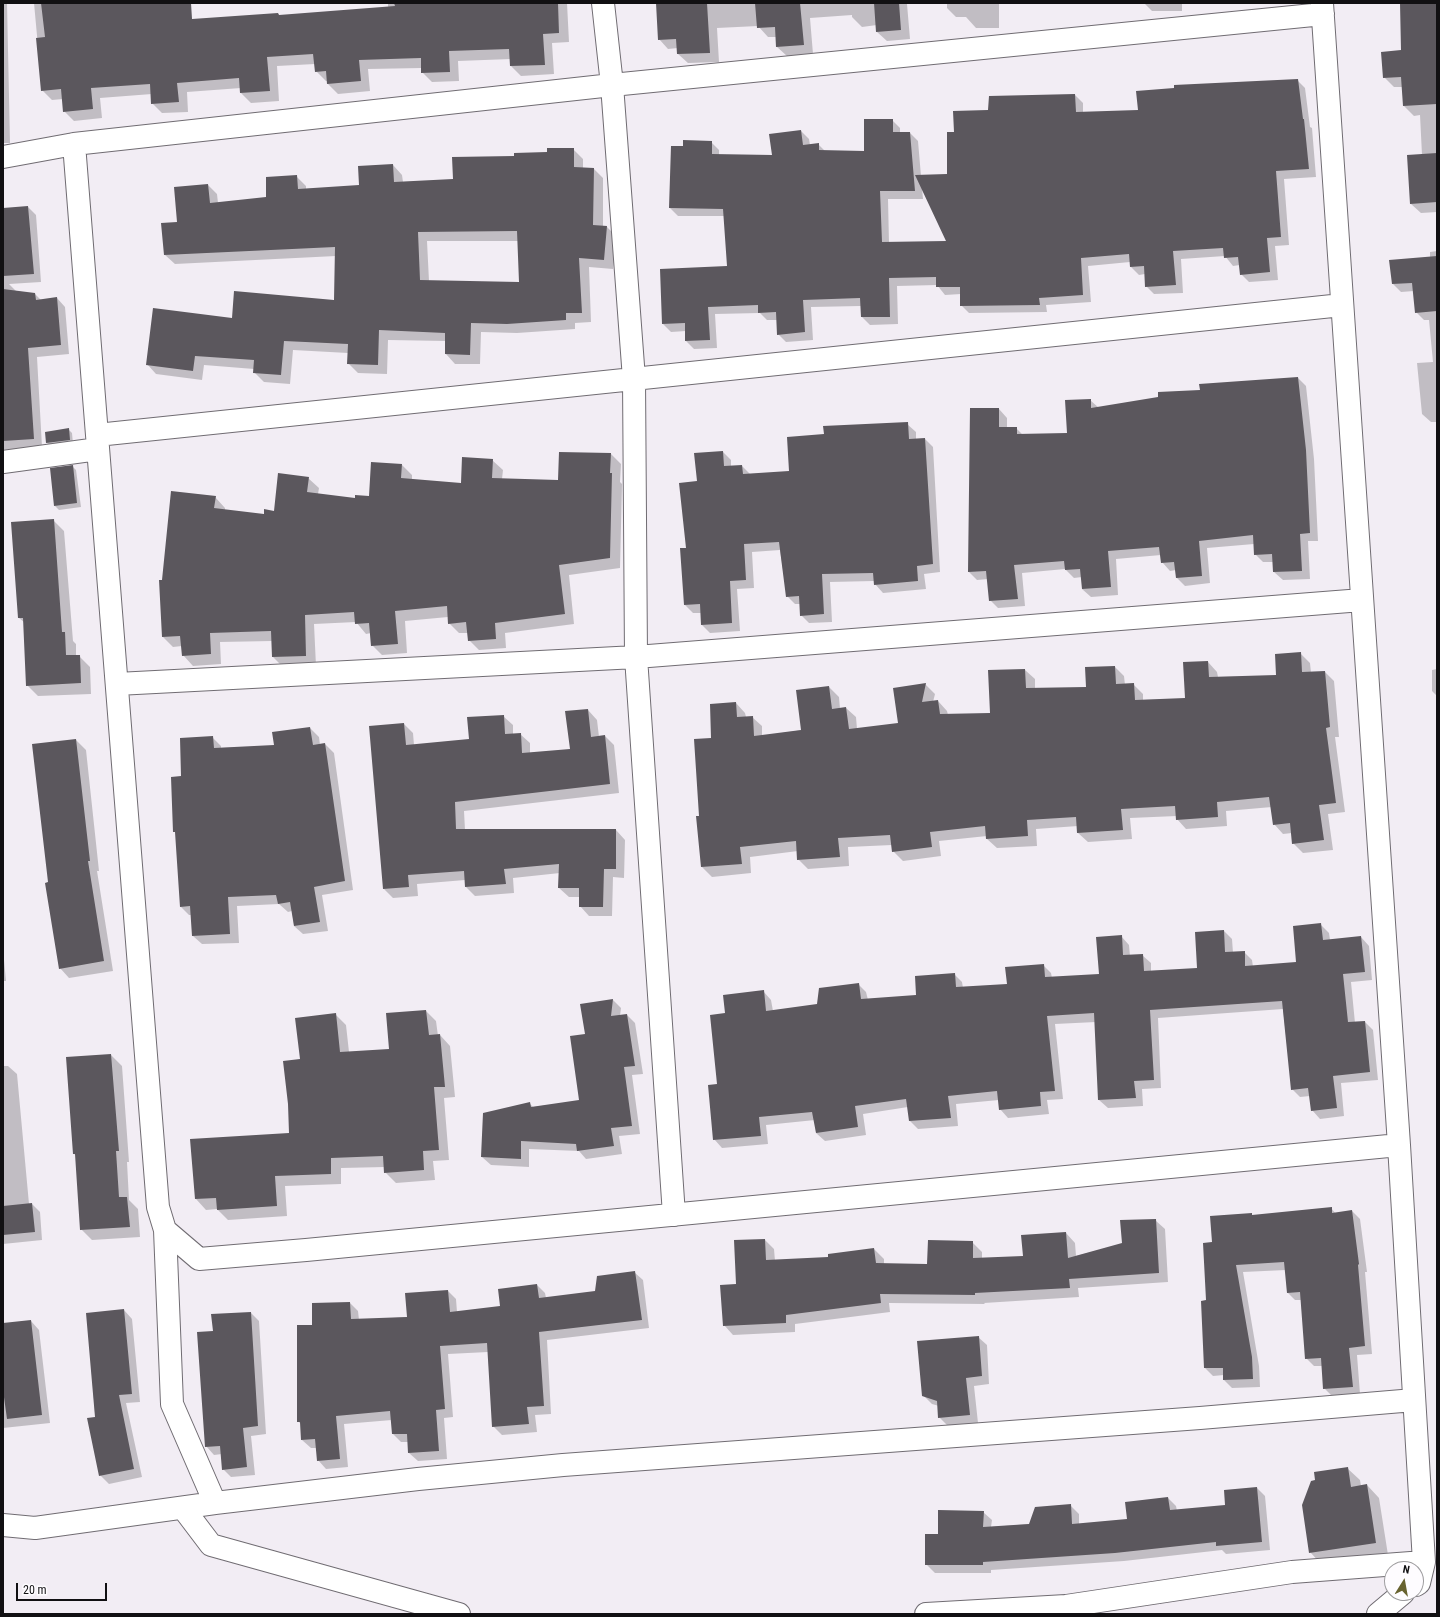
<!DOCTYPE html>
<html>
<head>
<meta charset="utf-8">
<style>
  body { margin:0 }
  #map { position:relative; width:1440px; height:1617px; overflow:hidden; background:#f2edf4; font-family:"Roboto Condensed",sans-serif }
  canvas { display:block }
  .frame { position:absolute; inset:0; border:4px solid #111012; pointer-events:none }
  .north { position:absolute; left:1384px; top:1561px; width:40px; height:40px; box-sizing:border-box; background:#fefcff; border:1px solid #9f9ea0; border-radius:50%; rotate:11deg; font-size:11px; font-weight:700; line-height:16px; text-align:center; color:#111012 }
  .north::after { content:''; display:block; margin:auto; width:14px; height:18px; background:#686330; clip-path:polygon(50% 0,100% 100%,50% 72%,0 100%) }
  .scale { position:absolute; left:16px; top:1583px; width:91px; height:18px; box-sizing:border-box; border:2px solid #111012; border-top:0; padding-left:5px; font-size:12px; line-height:14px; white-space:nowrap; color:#111012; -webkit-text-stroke:3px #fefcff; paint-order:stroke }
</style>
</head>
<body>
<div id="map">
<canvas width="1440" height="1617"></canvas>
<div class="frame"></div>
<div class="north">N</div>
<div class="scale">20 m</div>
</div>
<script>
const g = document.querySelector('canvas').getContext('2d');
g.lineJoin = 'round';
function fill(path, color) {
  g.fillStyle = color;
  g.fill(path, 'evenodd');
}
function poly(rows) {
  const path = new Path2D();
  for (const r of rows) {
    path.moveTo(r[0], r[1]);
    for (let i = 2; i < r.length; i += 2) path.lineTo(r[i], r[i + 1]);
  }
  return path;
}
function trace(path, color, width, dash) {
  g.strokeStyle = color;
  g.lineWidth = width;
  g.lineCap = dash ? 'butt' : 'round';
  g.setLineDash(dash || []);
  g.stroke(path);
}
fill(poly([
  [3,3,7,3,10,143,3,143],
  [34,3,111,3,114,30,278,14,280,16,388,8,388,3,567,3,569,42,552,43,554,74,521,76,511,66,511,59,458,61,459,81,432,82,422,72,422,68,368,69,370,91,338,94,328,84,328,81,326,81,316,71,315,64,277,66,279,101,251,103,241,93,241,88,187,92,188,112,162,113,152,103,152,94,100,98,102,118,74,121,64,111,63,99,52,100,42,90],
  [657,3,918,3,907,4,910,39,887,41,877,32,877,25,862,27,852,17,852,15,810,18,813,54,787,56,777,47,776,37,768,37,758,26,717,28,719,62,688,63,678,54,678,48,668,49,659,39],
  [947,3,999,3,999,28,976,28,966,17,956,17,947,8],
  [1144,3,1182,3,1182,11,1152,11],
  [1401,3,1437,3,1437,212,1421,213,1411,204,1422,155,1420,115,1414,116,1404,106,1402,87,1394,87,1384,77,1402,51],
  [1297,80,1305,88,1310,127,1312,128,1316,177,1284,179,1289,245,1275,246,1278,280,1249,282,1241,274,1240,265,1233,266,1225,256,1181,259,1183,293,1154,294,1146,286,1145,274,1139,275,1131,267,1130,262,1088,266,1091,302,1046,305,1047,312,969,313,961,305,961,294,945,295,937,285,897,286,898,324,870,325,862,317,861,306,811,307,813,340,786,342,778,334,777,320,767,320,760,313,715,314,717,348,694,349,686,341,686,331,671,332,663,324,729,267,725,216,678,216,670,208,684,147,711,142,719,150,719,155,773,156,801,131,809,139,810,145,818,144,825,151,865,152,892,120,900,128,900,133,910,133,918,141,921,176,948,175,955,133,989,111,1075,95,1083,103,1083,113,1139,111],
  [922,188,947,242,889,243,888,199,923,199],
  [573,149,583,159,583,169,594,169,603,178,603,226,607,227,616,236,613,269,589,267,591,322,575,323,575,329,517,333,481,332,480,364,455,364,446,354,446,341,388,340,387,374,358,373,348,363,348,353,293,350,290,384,264,382,254,372,254,369,204,365,202,380,156,374,147,364,233,319,335,301,336,256,175,264,165,255,178,223,208,185,217,194,218,203,268,198,296,176,306,186,306,189,360,186,393,165,402,175,403,182,454,180,515,157],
  [427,241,518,241,520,284,429,281],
  [28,207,36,215,41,282,9,284,16,291,35,294,41,300,57,298,65,307,69,354,37,357,42,447,4,450,3,209],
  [1437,251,1437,422,1431,422,1422,414,1417,363,1433,362,1429,320,1424,320,1416,312,1414,291,1401,292,1393,284,1430,258,1430,252],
  [1298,378,1306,386,1314,459,1318,541,1308,541,1310,579,1283,580,1274,572,1274,562,1263,562,1255,554,1254,544,1207,548,1210,583,1185,586,1177,578,1176,570,1170,571,1162,562,1161,555,1116,559,1118,595,1091,597,1082,589,1082,577,1074,578,1065,569,1022,573,1025,606,998,608,990,600,988,579,977,580,969,572,999,409,1007,418,1007,428,1016,428,1023,435,1068,434,1090,400,1099,408,1201,391],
  [907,424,916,432,916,439,925,439,933,447,940,572,924,574,926,589,883,593,875,584,874,581,830,582,832,622,809,623,801,615,800,604,795,604,787,596,780,550,752,552,754,588,737,589,740,631,710,633,702,625,701,613,693,613,685,605,681,549,687,549,698,482,723,452,731,460,731,467,742,466,750,474,791,472,825,435],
  [68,429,72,433,73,444,51,447,47,443,46,433],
  [611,454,621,464,620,482,622,484,620,568,569,575,574,624,505,633,506,648,479,650,469,640,468,633,459,633,449,623,448,617,405,621,407,653,382,655,372,645,371,633,366,634,356,622,314,624,316,666,283,667,273,657,272,641,220,642,221,664,193,666,183,655,182,646,173,647,163,637,163,581,215,497,225,508,225,510,264,515,274,512,308,478,319,488,318,494,356,499,370,497,402,465,412,475,412,480,462,484,492,460,503,470,502,479,559,481],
  [72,466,76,470,81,507,59,510,55,506],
  [53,520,64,531,73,641,76,644,76,656,79,656,90,667,91,694,38,696,27,685,25,623,19,618],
  [1300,653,1310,663,1311,673,1325,672,1334,681,1339,737,1335,737,1345,812,1328,814,1333,850,1303,853,1293,843,1292,833,1283,834,1274,824,1272,807,1226,811,1227,826,1186,829,1177,819,1177,816,1130,818,1132,839,1088,842,1078,833,1078,826,1036,829,1037,846,997,848,987,839,987,836,939,841,941,856,903,861,893,851,892,845,848,847,849,866,808,869,798,859,798,851,750,857,751,873,712,877,702,867,697,817,700,817,712,739,736,703,745,713,746,717,752,717,762,726,762,736,802,730,829,687,839,697,840,709,846,708,856,717,857,729,899,724,925,684,935,694,933,702,938,701,947,711,948,715,991,714,989,671,1025,670,1035,679,1035,689,1087,688,1115,667,1124,676,1125,685,1133,684,1143,694,1143,700,1186,699,1208,662,1217,672,1218,677,1278,676],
  [1437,669,1437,696,1432,691,1432,670],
  [588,710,597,720,599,737,605,736,614,745,619,793,464,811,465,830,616,830,625,840,624,878,613,877,612,916,589,916,580,906,580,897,569,897,559,888,560,873,513,878,514,893,475,896,466,887,465,880,417,884,418,896,393,898,384,889,404,724,413,733,414,745,470,740,503,716,513,725,513,734,520,734,530,743,530,753,571,750],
  [310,728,319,737,320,745,325,744,334,753,353,890,322,895,328,931,303,934,294,926,292,911,288,912,279,904,237,906,239,943,202,944,193,936,192,915,189,915,181,907,182,777,212,737,221,746,221,748,275,746],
  [76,740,86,750,99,871,97,871,113,971,69,978,60,968,49,883],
  [1321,925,1329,933,1330,940,1361,937,1369,946,1372,980,1351,982,1355,1023,1365,1022,1373,1030,1378,1080,1341,1083,1344,1116,1320,1119,1312,1110,1310,1096,1300,1097,1292,1089,1283,1009,1158,1018,1161,1088,1142,1089,1143,1106,1108,1108,1099,1100,1096,1022,1055,1024,1063,1099,1047,1100,1049,1114,1008,1118,1000,1109,999,1100,956,1104,958,1126,918,1129,910,1121,908,1107,863,1114,866,1135,825,1141,816,1133,815,1120,766,1125,768,1144,722,1148,714,1139,726,1013,763,991,771,1000,773,1011,818,1005,858,984,866,992,868,1000,917,996,954,974,962,982,963,988,1008,985,1043,965,1051,973,1052,978,1100,975,1121,936,1129,945,1130,956,1142,955,1151,963,1151,971,1198,969,1224,931,1232,939,1233,953,1244,952,1252,960,1253,967,1297,963],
  [3,949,6,981,3,981],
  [613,1000,621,1008,620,1016,627,1015,635,1023,643,1074,632,1075,640,1134,619,1136,622,1154,586,1159,579,1151,529,1149,529,1167,491,1165,482,1157,529,1103,533,1107,580,1101,586,1035,581,1005],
  [426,1011,436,1021,438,1036,440,1035,450,1046,455,1097,444,1098,449,1160,433,1161,435,1180,396,1183,385,1172,385,1167,341,1168,341,1184,285,1186,287,1216,228,1220,217,1209,206,1210,196,1199,290,1134,301,1059,335,1014,346,1025,349,1052,390,1050],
  [111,1055,122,1066,129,1162,127,1162,129,1200,138,1209,140,1237,92,1240,81,1229,76,1155,74,1154,67,1058],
  [3,1066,8,1066,17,1074,29,1204,32,1204,40,1212,42,1240,3,1244],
  [1331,1208,1336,1214,1352,1211,1360,1219,1367,1272,1365,1272,1372,1354,1357,1355,1360,1394,1332,1396,1324,1388,1322,1366,1314,1366,1306,1358,1301,1300,1295,1300,1287,1292,1286,1270,1243,1272,1259,1366,1260,1387,1232,1388,1224,1380,1224,1375,1213,1376,1205,1368,1207,1301,1213,1243,1251,1214,1254,1216],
  [1155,1220,1165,1229,1168,1282,1078,1288,1079,1297,984,1303,985,1304,889,1303,890,1312,795,1324,795,1332,733,1335,724,1325,737,1285,765,1240,774,1249,775,1261,830,1258,874,1249,884,1259,884,1264,928,1265,972,1242,982,1252,982,1259,1024,1257,1066,1233,1075,1243,1076,1256,1123,1244],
  [634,1272,643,1280,649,1328,547,1340,551,1414,535,1415,537,1432,502,1435,493,1426,488,1352,448,1354,453,1417,444,1418,447,1459,418,1461,409,1453,409,1442,401,1442,393,1434,392,1420,344,1424,348,1467,326,1469,318,1460,317,1448,311,1448,302,1440,301,1424,298,1421,313,1326,313,1304,350,1303,358,1311,359,1320,408,1317,448,1291,456,1299,457,1312,501,1307,537,1285,545,1293,546,1298,596,1292],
  [124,1310,132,1319,140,1402,126,1403,142,1477,109,1484,100,1475,87,1314],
  [251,1313,259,1321,266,1434,251,1436,255,1475,231,1477,223,1469,222,1454,214,1455,206,1446,198,1333,214,1332],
  [31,1321,39,1330,50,1423,3,1428,3,1325],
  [978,1337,987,1345,989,1384,974,1386,978,1423,948,1426,939,1417,939,1406,932,1404,923,1395],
  [1347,1468,1360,1480,1361,1486,1367,1485,1379,1498,1388,1555,1322,1565,1310,1552],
  [1257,1488,1265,1496,1270,1550,1226,1554,1222,1550,1124,1561,991,1570,991,1573,935,1573,926,1564,939,1535,983,1512,992,1520,991,1527,1030,1524,1070,1505,1079,1514,1079,1525,1128,1520,1168,1498,1176,1506,1177,1511,1226,1506]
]), '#0003');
fill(poly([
  [41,3,191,3,192,19,278,13,279,15,395,6,394,3,558,3,559,33,543,34,545,65,510,66,509,49,449,51,450,72,421,73,421,58,359,60,361,81,327,84,326,71,315,72,313,54,267,57,270,91,240,93,239,78,177,83,179,102,151,104,150,84,91,88,93,109,63,112,61,89,41,91,36,38,45,37],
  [656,3,707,3,710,53,677,54,676,39,658,40],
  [755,3,800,3,804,45,776,47,775,27,757,28],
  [874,3,899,3,901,30,876,32],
  [1400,3,1437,3,1437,104,1403,106,1401,77,1383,78,1381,52,1401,50],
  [1298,79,1303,119,1304,119,1309,169,1276,171,1281,237,1267,238,1270,272,1240,275,1238,257,1224,258,1223,248,1173,251,1176,285,1145,287,1144,266,1130,267,1129,254,1081,258,1083,295,1039,298,1040,305,960,306,960,287,936,287,936,277,889,278,890,317,861,317,860,298,803,300,805,332,777,335,776,312,758,313,758,305,708,307,710,340,685,341,685,323,662,324,660,269,727,266,723,209,669,208,671,146,683,146,683,140,712,141,712,154,772,155,769,134,801,130,803,145,819,143,819,150,864,151,864,119,893,119,893,132,910,132,915,191,880,191,882,242,946,241,915,175,947,174,947,132,954,132,953,111,988,110,989,96,1075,94,1076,112,1138,110,1136,91,1174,88,1174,85],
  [547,148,574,148,574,167,594,168,593,225,607,226,604,260,579,258,582,313,566,313,566,320,507,324,471,323,470,355,445,354,445,333,379,330,378,365,347,364,348,344,284,341,281,375,253,373,254,360,195,356,193,371,146,365,153,308,232,318,234,291,334,300,335,247,164,255,161,223,177,222,174,187,208,184,210,203,266,197,266,177,297,175,298,189,359,185,358,166,393,164,394,182,453,179,452,157,514,156,514,153,547,152],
  [517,231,519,282,420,280,418,232],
  [1437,153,1437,202,1410,204,1407,155],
  [28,206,34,274,3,276,3,208],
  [1437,256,1437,311,1415,313,1412,283,1392,284,1389,260],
  [3,289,35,293,36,300,57,297,61,345,28,348,34,439,3,441],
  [1298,377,1306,450,1310,533,1300,534,1302,571,1273,572,1272,554,1254,555,1253,535,1199,541,1202,576,1176,578,1174,562,1161,563,1159,547,1108,551,1111,587,1082,589,1080,569,1065,570,1064,561,1014,565,1018,599,989,601,986,571,968,572,970,408,999,408,999,427,1017,427,1017,434,1067,433,1065,400,1091,399,1091,408,1158,397,1158,392,1200,390,1199,384],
  [908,422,909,439,925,438,933,564,917,566,918,581,874,585,873,573,822,574,824,614,800,616,799,596,786,597,779,542,744,544,746,580,730,581,732,623,701,625,700,604,684,605,680,548,686,548,679,483,697,481,694,453,723,451,724,466,742,465,743,474,789,471,787,437,824,434,823,426],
  [69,428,70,440,46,443,45,432],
  [559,452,611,453,610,473,612,473,610,558,559,565,565,614,495,623,496,639,468,641,466,622,448,624,447,606,395,611,398,644,371,646,369,623,355,624,354,612,305,615,306,656,272,657,271,631,210,633,211,654,182,656,180,636,162,637,159,580,162,580,171,491,216,496,214,508,264,514,264,509,274,511,278,473,309,477,307,492,355,498,355,495,369,496,371,462,402,464,401,478,461,483,462,457,493,459,492,478,558,480],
  [73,465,77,503,54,506,50,468],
  [54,519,62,632,65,632,66,655,80,655,81,683,26,686,23,618,18,618,11,522],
  [1301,652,1302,672,1325,671,1330,727,1326,728,1336,803,1319,805,1324,840,1292,844,1290,823,1273,825,1269,797,1217,802,1218,817,1176,820,1175,806,1121,809,1123,830,1077,833,1076,817,1027,820,1028,836,986,839,985,826,930,832,932,847,892,852,890,835,838,838,840,857,797,860,796,841,740,847,742,864,701,867,696,816,699,816,694,739,711,738,710,704,736,702,737,717,753,716,754,736,801,730,796,690,829,686,832,709,846,707,849,729,898,723,893,688,926,683,922,702,938,700,940,714,990,713,988,670,1025,669,1026,688,1086,687,1085,667,1115,666,1116,684,1134,683,1135,700,1185,698,1183,662,1208,661,1209,677,1276,675,1275,654],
  [588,709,591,737,605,735,610,784,455,802,456,829,616,829,616,869,604,869,603,907,579,907,579,888,558,888,559,864,504,869,506,884,465,887,464,871,408,875,409,887,383,889,369,726,404,723,406,745,469,739,467,717,504,715,505,734,521,733,522,753,570,749,565,711],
  [310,727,313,745,325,743,345,881,314,887,320,922,294,926,290,902,278,904,276,895,228,897,230,934,192,936,190,906,180,907,175,832,173,832,171,777,181,776,180,738,213,736,214,748,274,745,272,732],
  [76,739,90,861,88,861,104,961,59,969,45,883,48,882,32,744],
  [1321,923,1323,940,1361,936,1365,972,1343,974,1348,1022,1365,1021,1370,1072,1333,1076,1337,1108,1311,1111,1308,1088,1291,1090,1282,1001,1150,1010,1154,1080,1134,1081,1136,1098,1098,1100,1094,1013,1047,1016,1055,1091,1040,1092,1041,1106,999,1110,997,1091,948,1096,951,1118,909,1121,906,1099,855,1106,858,1127,816,1133,812,1112,759,1117,761,1136,713,1140,708,1085,717,1084,710,1015,725,1013,723,995,764,990,766,1011,817,1004,819,988,859,983,861,999,916,995,915,976,955,973,956,987,1007,984,1005,967,1044,964,1045,977,1099,974,1096,937,1122,935,1123,955,1143,954,1144,971,1197,968,1195,932,1224,930,1225,952,1245,951,1245,966,1296,962,1293,926],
  [613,999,611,1016,627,1014,635,1066,624,1067,632,1126,611,1128,614,1146,577,1151,576,1144,521,1141,521,1159,481,1157,483,1113,530,1102,531,1107,579,1100,570,1036,585,1034,580,1004],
  [426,1010,429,1035,440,1034,445,1087,434,1087,439,1150,423,1151,424,1170,384,1173,383,1156,331,1158,331,1174,275,1176,277,1206,217,1210,216,1198,195,1199,190,1139,289,1133,288,1104,283,1061,300,1059,295,1018,336,1013,340,1052,389,1049,386,1013],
  [111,1054,119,1151,116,1151,119,1197,127,1197,130,1227,80,1230,75,1154,73,1154,66,1057],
  [32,1203,35,1232,3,1235,3,1206],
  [1332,1207,1332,1213,1352,1210,1359,1264,1358,1265,1365,1346,1349,1348,1353,1387,1323,1389,1321,1358,1305,1359,1300,1292,1287,1293,1284,1262,1236,1265,1252,1357,1253,1379,1223,1380,1223,1368,1204,1368,1201,1301,1206,1300,1203,1243,1212,1242,1210,1216,1252,1213,1252,1215],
  [1156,1219,1159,1273,1069,1279,1070,1288,975,1293,975,1295,880,1294,881,1303,786,1315,786,1323,723,1326,720,1285,736,1284,734,1240,765,1239,766,1260,828,1257,828,1254,874,1248,876,1263,927,1264,928,1240,973,1241,973,1258,1023,1256,1021,1235,1066,1232,1068,1258,1122,1243,1120,1220],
  [635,1271,642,1320,539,1332,544,1406,527,1407,529,1424,492,1427,487,1343,440,1346,445,1409,436,1410,439,1451,408,1453,407,1434,392,1434,390,1411,336,1416,340,1459,317,1461,315,1439,301,1440,300,1422,297,1422,297,1325,312,1325,312,1303,350,1302,351,1319,407,1317,405,1293,448,1290,450,1312,500,1306,498,1289,537,1284,539,1298,595,1291,597,1276],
  [124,1309,132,1394,119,1395,134,1469,99,1476,87,1418,95,1417,86,1313],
  [251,1312,258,1426,243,1428,247,1467,222,1470,220,1446,205,1447,197,1332,213,1331,211,1314],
  [31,1320,42,1415,7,1419,3,1390,3,1323],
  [979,1336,982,1376,966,1378,970,1415,938,1418,937,1401,922,1396,917,1341],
  [1348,1467,1351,1487,1367,1484,1376,1543,1309,1553,1302,1505,1311,1481,1315,1480,1314,1472],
  [1257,1487,1262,1542,1216,1546,1216,1542,1115,1553,983,1562,983,1565,925,1565,925,1534,938,1534,938,1510,984,1511,983,1527,1029,1524,1035,1507,1071,1504,1072,1524,1127,1519,1125,1502,1168,1497,1170,1510,1225,1505,1224,1490]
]), '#5b575d');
const minor = poly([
  [603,3,612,85,634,379,636,657,674,1215],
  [1322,3,1399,1145,1424,1562,1419,1583,1416,1585],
  [74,144,158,1207,165,1230,199,1259,306,1250,1399,1145],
  [3,157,74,144,612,85,1323,14],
  [97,435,1342,305],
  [3,462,98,449],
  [117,684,636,657,1362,600],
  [215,1503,418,1479,563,1465,1200,1418,1414,1400],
  [183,1508,211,1545,459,1614],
  [3,1525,35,1528,215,1503,172,1404,165,1230],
  [926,1614,1066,1606,1292,1572,1424,1562],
  [1378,1614,1403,1593]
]);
trace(minor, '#706c72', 24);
trace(minor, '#fff', 22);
</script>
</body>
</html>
